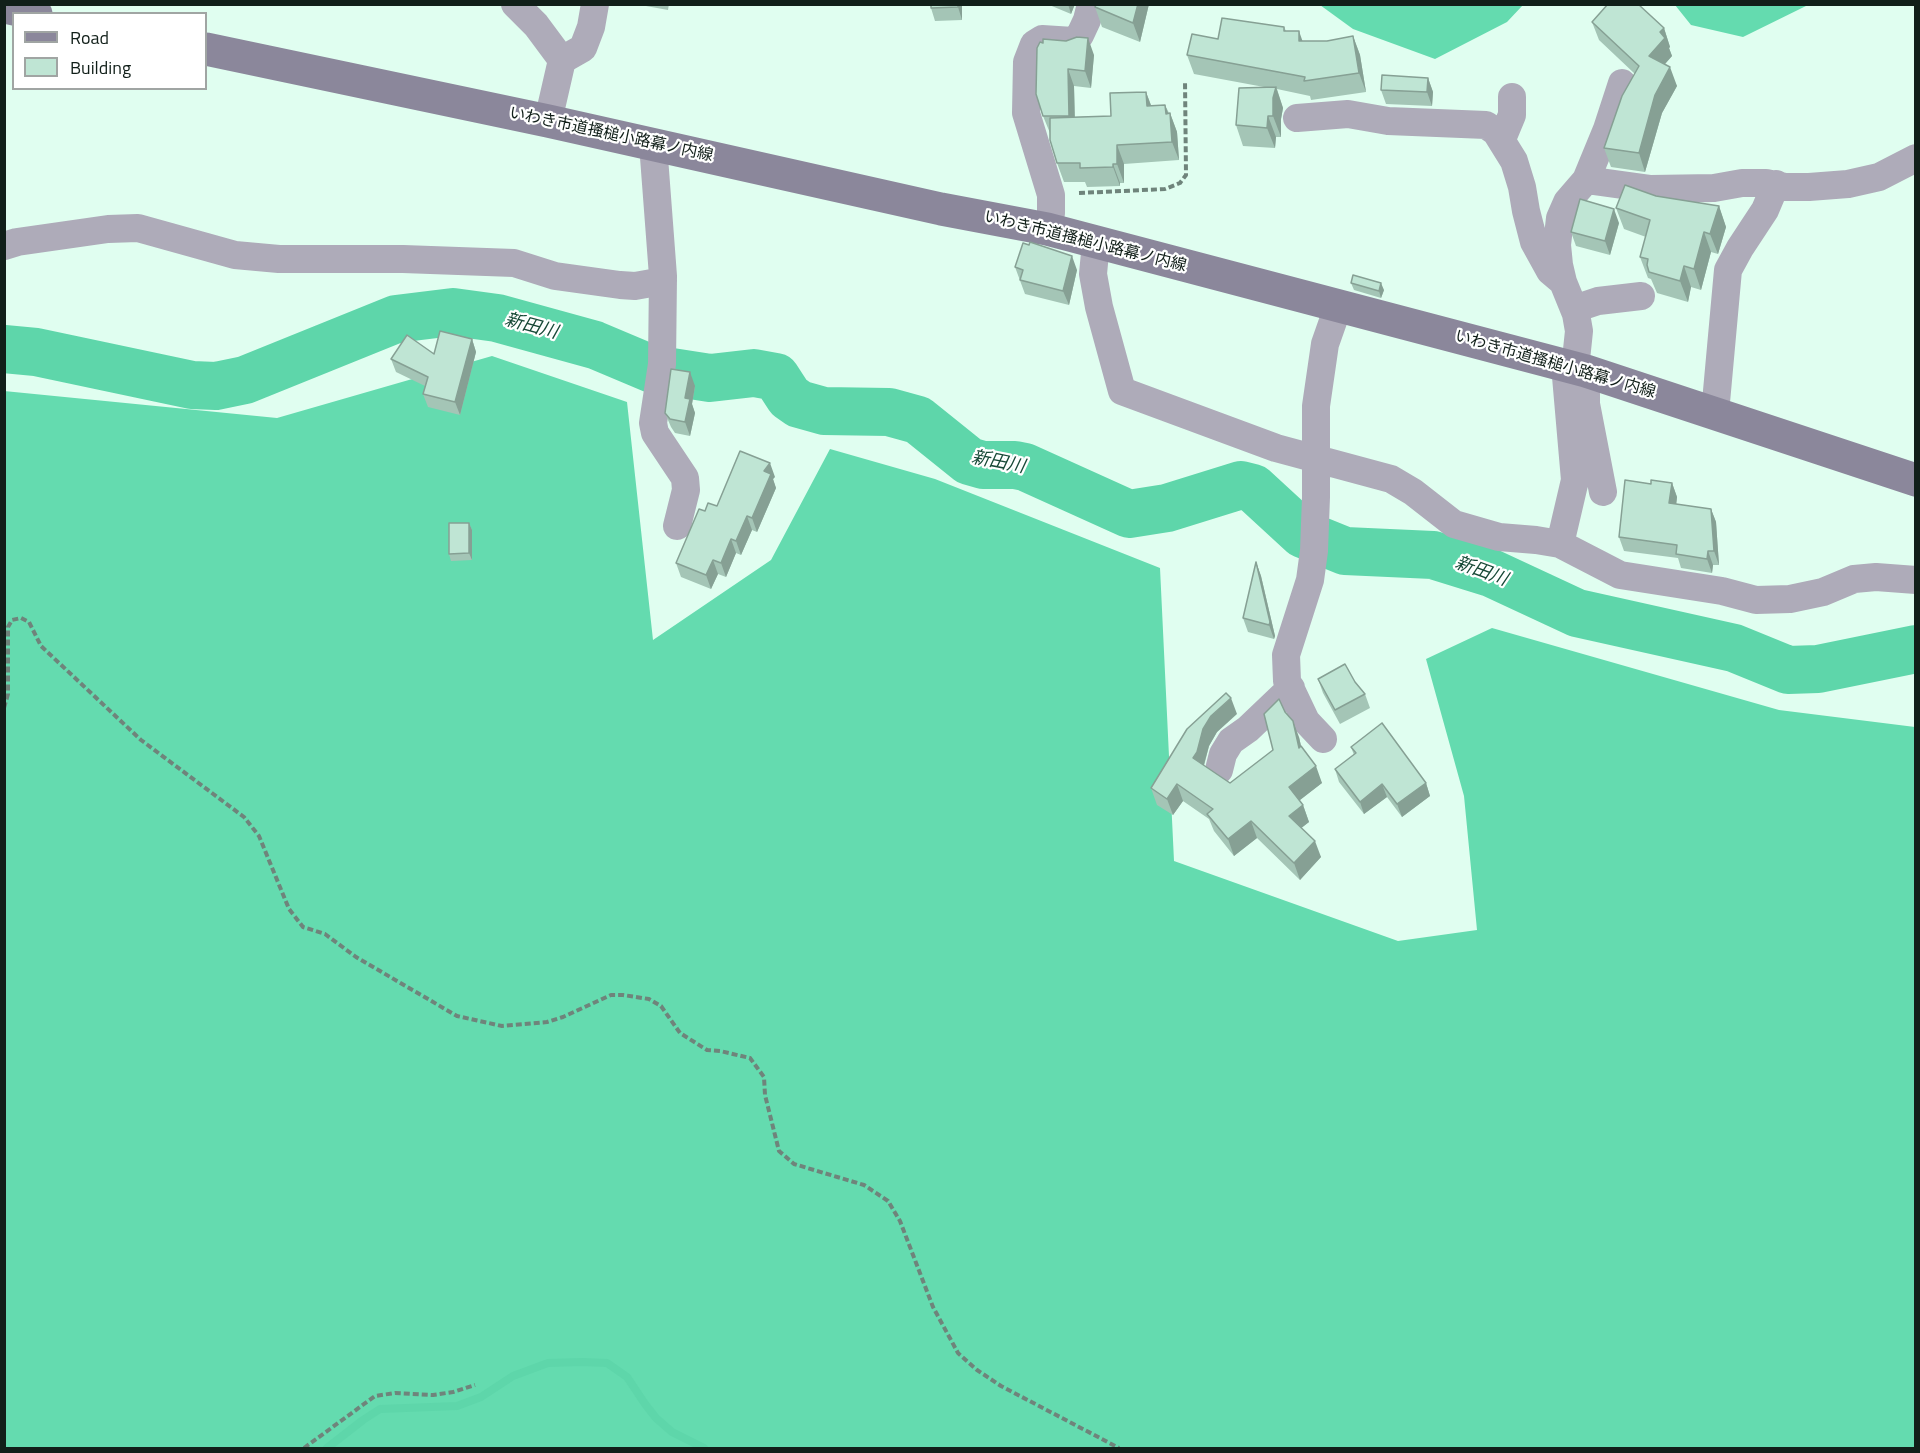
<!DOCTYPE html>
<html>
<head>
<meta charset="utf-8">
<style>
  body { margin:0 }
  #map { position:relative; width:1920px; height:1453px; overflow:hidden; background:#e0fef0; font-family:"Titillium Web",sans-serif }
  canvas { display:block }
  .frame { position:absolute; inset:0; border:6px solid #111f19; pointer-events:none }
  .legend { position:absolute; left:12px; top:12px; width:195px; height:78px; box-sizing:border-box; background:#fff; border:2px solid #a0a5a3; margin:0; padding:8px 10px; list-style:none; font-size:18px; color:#111f19 }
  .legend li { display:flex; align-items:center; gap:12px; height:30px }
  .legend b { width:30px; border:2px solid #a0a5a3 }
</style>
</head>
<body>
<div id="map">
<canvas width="1920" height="1453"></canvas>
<div class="frame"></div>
<ul class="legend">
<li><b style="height:8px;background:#8b879b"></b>Road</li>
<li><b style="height:16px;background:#bfe5d4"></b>Building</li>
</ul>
</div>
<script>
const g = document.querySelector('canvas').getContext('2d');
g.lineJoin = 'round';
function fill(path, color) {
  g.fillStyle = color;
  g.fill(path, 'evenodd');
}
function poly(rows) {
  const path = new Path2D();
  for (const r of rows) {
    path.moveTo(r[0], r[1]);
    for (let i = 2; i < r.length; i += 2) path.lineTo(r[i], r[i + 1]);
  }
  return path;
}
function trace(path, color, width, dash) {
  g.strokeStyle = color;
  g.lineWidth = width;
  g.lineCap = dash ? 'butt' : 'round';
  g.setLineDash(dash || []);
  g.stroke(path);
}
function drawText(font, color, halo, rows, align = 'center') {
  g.font = font + ' "Titillium Web","Noto Sans JP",sans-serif';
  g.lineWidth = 4.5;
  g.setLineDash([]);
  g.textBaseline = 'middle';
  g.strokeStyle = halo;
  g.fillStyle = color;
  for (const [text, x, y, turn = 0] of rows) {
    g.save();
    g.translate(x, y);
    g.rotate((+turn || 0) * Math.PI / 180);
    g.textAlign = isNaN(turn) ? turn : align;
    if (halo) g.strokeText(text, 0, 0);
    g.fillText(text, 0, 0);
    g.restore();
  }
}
fill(poly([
  [1320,5,1523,5,1507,22,1435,59,1353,29],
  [1675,5,1808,5,1743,37,1691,25],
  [492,356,627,402,653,640,771,560,830,449,935,479,1160,568,1174,861,1398,941,1477,930,1464,796,1426,659,1492,628,1779,710,1915,727,1915,1448,5,1448,4,391,277,418]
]), '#64dbaf');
trace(poly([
  [327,1448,363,1420,380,1409,457,1406,481,1397,513,1376,548,1363,582,1362,607,1363,627,1377,645,1404,656,1418,672,1432,704,1448]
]), '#5ed6aa', 8);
trace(poly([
  [4,349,36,352,192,385,216,386,245,380,396,319,453,312,497,318,595,345,652,369,710,378,754,373,776,377,789,397,799,404,824,411,889,412,918,420,969,461,983,465,1015,465,1025,467,1129,514,1167,508,1241,485,1253,488,1303,534,1345,551,1433,555,1491,573,1577,613,1734,648,1788,670,1818,669,1916,649]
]), '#5ed6aa', 48);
trace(poly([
  [1079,193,1165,189,1180,183,1186,175,1185,81],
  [4,708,8,694,8,627,12,620,21,618,29,622,41,646,141,740,244,817,259,836,289,909,303,927,325,934,356,957,457,1016,502,1026,547,1022,563,1017,611,995,623,995,649,999,661,1006,680,1033,707,1050,720,1051,750,1058,764,1077,765,1095,779,1151,794,1164,864,1185,888,1201,900,1221,933,1307,958,1353,977,1370,1001,1386,1119,1448],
  [304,1448,375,1396,395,1393,433,1395,453,1392,475,1385]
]), '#6f847b', 4, [6, 3]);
trace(poly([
  [515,4,536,25,562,60],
  [1297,118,1348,114,1388,121,1486,125,1496,132,1514,161,1522,187,1526,211,1534,242,1550,271,1563,282],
  [548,121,562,60,583,48,591,27,595,4],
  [1502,139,1512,115,1512,97],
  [653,144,663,276,662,364,653,423,655,433,685,478,686,490,677,526],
  [1586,180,1651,189,1714,188,1742,183,1766,183,1785,187,1809,187,1848,184,1879,177,1916,158],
  [1047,229,1051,213,1051,195,1026,113,1027,62,1034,44,1042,39,1073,41,1080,35,1087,20,1091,4],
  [1096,242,1093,274,1099,307,1122,391,1276,448,1391,479,1413,492,1454,524,1499,537,1536,540,1560,544,1620,575,1722,591,1756,600,1790,599,1823,592,1854,579,1876,577,1916,580],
  [4,246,17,242,108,229,138,228,235,255,279,259,403,259,514,263,555,276,620,285,635,286,663,281],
  [1574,309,1598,301,1641,296],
  [1575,369,1579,331,1576,314,1563,282,1559,265,1557,245,1560,218,1567,202,1586,180,1607,129,1622,83],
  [1586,394,1586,404,1603,492],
  [1715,413,1728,270,1740,248,1765,210,1776,184],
  [1560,544,1575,480,1565,365],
  [1323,739,1306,721,1287,681,1286,655,1310,580,1314,551,1316,497,1316,406,1325,344,1338,307],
  [1219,770,1223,754,1231,741,1248,729,1291,688]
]), '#aeabb9', 28);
trace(poly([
  [4,7,36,14],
  [206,49,548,121,941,209,1047,229,1586,371,1916,480]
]), '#8b879b', 33);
fill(poly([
  [635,4,669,4,668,10],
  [931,4,962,4,962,20,935,21,931,8],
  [1047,4,1075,4,1071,14],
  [1096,4,1149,4,1140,42,1102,27,1095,7],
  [1592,22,1664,28,1670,47,1669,48,1672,56,1665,64,1677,86,1662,113,1645,172,1611,167,1604,148,1635,74,1599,40],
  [1284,27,1286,31,1302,41,1327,41,1353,36,1360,55,1366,92,1311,100,1310,96,1277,89,1283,108,1281,119,1281,137,1276,137,1275,148,1243,146,1236,125,1264,87,1194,74,1187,55,1218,39],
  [1043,43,1094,55,1091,88,1074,86,1075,117,1111,116,1146,92,1151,105,1165,105,1169,113,1170,113,1177,132,1179,160,1124,164,1124,183,1120,183,1120,186,1087,187,1085,182,1064,182,1057,163,1050,133,1043,116],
  [1428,78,1433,92,1432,106,1386,104,1381,90],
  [1656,196,1719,206,1726,227,1718,254,1711,252,1701,290,1691,287,1688,302,1657,293,1651,279,1648,278,1640,257,1646,237,1624,229,1616,208],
  [1619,223,1610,255,1576,246,1571,232],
  [1015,267,1077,270,1069,305,1025,294],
  [1351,283,1384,290,1381,298,1354,290],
  [472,339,476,352,460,415,428,407,423,394,425,386,396,372,391,359,434,354],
  [695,386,692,404,695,413,690,436,675,433,671,427,665,413],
  [775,477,773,479,776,488,757,532,752,530,741,555,736,553,726,577,718,574,711,589,681,577,676,563,705,511,717,506],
  [1672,483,1677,497,1676,504,1711,509,1716,522,1719,565,1713,565,1712,573,1681,568,1678,558,1624,551,1619,537,1651,484],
  [469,523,472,530,472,560,451,561,449,554],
  [1256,562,1261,576,1275,636,1274,639,1248,632,1243,618],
  [1318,679,1355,682,1365,694,1370,708,1340,724,1323,693],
  [1237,714,1217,732,1209,746,1204,766,1230,783,1299,737,1301,746,1322,783,1299,800,1303,805,1309,822,1301,828,1321,857,1300,880,1257,838,1234,856,1214,831,1209,819,1183,801,1173,815,1157,805,1151,788],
  [1351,747,1426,783,1430,796,1402,817,1387,797,1364,814,1339,782,1335,769,1354,755]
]), '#a4c5b6');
fill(poly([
  [958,4,962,4,962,20,958,7],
  [1068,4,1075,4,1071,14],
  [1138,4,1149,4,1140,42,1133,23],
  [1664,28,1670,47,1669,48,1672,56,1656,74,1649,56,1660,32],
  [1299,31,1306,51,1299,41],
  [1353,36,1360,55,1366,92,1359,73],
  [1088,38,1094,55,1091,88,1085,71],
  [1670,67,1677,86,1662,113,1645,172,1639,153,1655,95],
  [1068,69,1074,86,1075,133,1069,116],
  [1428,78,1433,92,1432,106,1427,92],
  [1276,87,1283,108,1281,119,1281,137,1273,116,1273,98],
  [1146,92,1153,111,1147,106],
  [1165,105,1170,118,1170,113,1177,132,1179,160,1172,142,1166,114],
  [1268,116,1276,137,1275,148,1267,128],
  [1117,145,1124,164,1124,183,1117,164],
  [1113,164,1120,183,1120,186,1113,167],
  [1719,206,1726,227,1718,254,1710,234],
  [1614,209,1619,223,1610,255,1605,241],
  [1704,232,1711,252,1701,290,1694,269],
  [1072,256,1077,270,1069,305,1063,291],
  [1684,266,1691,287,1688,302,1680,281],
  [1381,283,1384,290,1381,298,1379,291],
  [472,339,476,352,460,415,455,402],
  [690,372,695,386,692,404,695,413,690,436,685,422,685,398],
  [770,463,775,477,773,479,776,488,757,532,752,518,764,471],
  [1672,483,1677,497,1675,517,1669,503],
  [1711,509,1716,522,1719,565,1714,551],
  [747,516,752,530,741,555,736,541],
  [469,523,472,530,472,560,469,553],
  [731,539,736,553,726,577,721,563],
  [1708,551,1713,565,1712,573,1707,559],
  [713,560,718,574,711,589,706,575],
  [1256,562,1261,576,1275,636,1274,639,1269,625],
  [1231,698,1237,714,1217,732,1209,746,1203,768,1193,758,1203,729,1211,716],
  [1293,721,1299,737,1305,764,1299,748],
  [1316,766,1322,783,1295,804,1289,787],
  [1426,783,1430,796,1402,817,1397,804],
  [1177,784,1183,801,1173,815,1167,799],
  [1382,784,1387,797,1364,814,1360,802],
  [1303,805,1309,822,1295,833,1289,816],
  [1251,821,1257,838,1234,856,1228,839],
  [1315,841,1321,857,1300,880,1294,863]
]), '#86a094');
const building = poly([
  [931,4,958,4,958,7,931,8,931,4],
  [1096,4,1138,4,1133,23,1095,7,1096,4],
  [1608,4,1638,4,1664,28,1660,32,1665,38,1649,56,1670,67,1655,95,1639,153,1604,148,1622,96,1639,66,1592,22,1608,4],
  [1222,18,1284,27,1284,31,1299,31,1299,41,1327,41,1353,36,1359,73,1304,81,1305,77,1187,55,1192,34,1218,39,1222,18],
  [1077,37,1088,38,1085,71,1068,69,1069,116,1043,116,1036,94,1037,48,1040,42,1043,43,1043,39,1066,41,1077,37],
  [1382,75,1428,78,1427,92,1381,90,1382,75],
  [1276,87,1273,98,1273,116,1268,116,1267,128,1236,125,1239,88,1276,87],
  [1146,92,1147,106,1165,105,1166,114,1170,113,1172,142,1117,145,1117,164,1113,164,1113,167,1080,168,1080,163,1057,163,1050,140,1050,118,1111,116,1110,93,1146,92],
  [1625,185,1656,196,1719,206,1710,234,1704,232,1694,269,1684,266,1680,281,1649,272,1647,265,1648,259,1640,257,1650,220,1616,208,1625,185],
  [1580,199,1614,209,1605,241,1571,232,1580,199],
  [1030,242,1072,256,1063,291,1020,280,1023,270,1015,267,1023,243,1029,245,1030,242],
  [1353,275,1381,283,1379,291,1351,283,1353,275],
  [440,331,472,339,455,402,423,394,428,377,391,359,407,335,434,354,440,331],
  [671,369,690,372,685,398,690,399,685,422,670,419,665,413,671,369],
  [740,451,770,463,764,471,771,474,752,518,747,516,736,541,731,539,721,563,713,560,706,575,676,563,699,509,705,511,708,503,717,506,740,451],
  [1625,480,1651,484,1651,480,1672,483,1669,503,1711,509,1714,551,1708,551,1707,559,1676,554,1677,545,1619,537,1625,480],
  [449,523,469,523,469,553,449,554,449,523],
  [1256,562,1270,622,1269,625,1243,618,1256,562],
  [1345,664,1355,682,1365,694,1335,710,1318,679,1345,664],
  [1226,693,1231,698,1211,716,1203,729,1197,752,1193,758,1230,783,1273,750,1264,714,1279,699,1285,712,1293,721,1299,748,1301,746,1316,766,1289,787,1303,805,1289,816,1315,841,1294,863,1251,821,1228,839,1207,814,1213,809,1177,784,1167,799,1151,788,1187,729,1226,693],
  [1382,723,1426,783,1397,804,1382,784,1360,802,1335,769,1356,753,1351,747,1382,723]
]);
fill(building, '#bfe5d4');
trace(building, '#86a094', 1.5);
drawText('16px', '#111f19', '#fff', [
  ["いわき市道搔槌小路幕ノ内線",611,135,12],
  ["いわき市道搔槌小路幕ノ内線",1085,242,14],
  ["いわき市道搔槌小路幕ノ内線",1555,365,16]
]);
drawText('italic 18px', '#174937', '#fff', [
  ["新田川",531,327,15],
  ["新田川",998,463,11],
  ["新田川",1481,572,20]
]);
</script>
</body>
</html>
